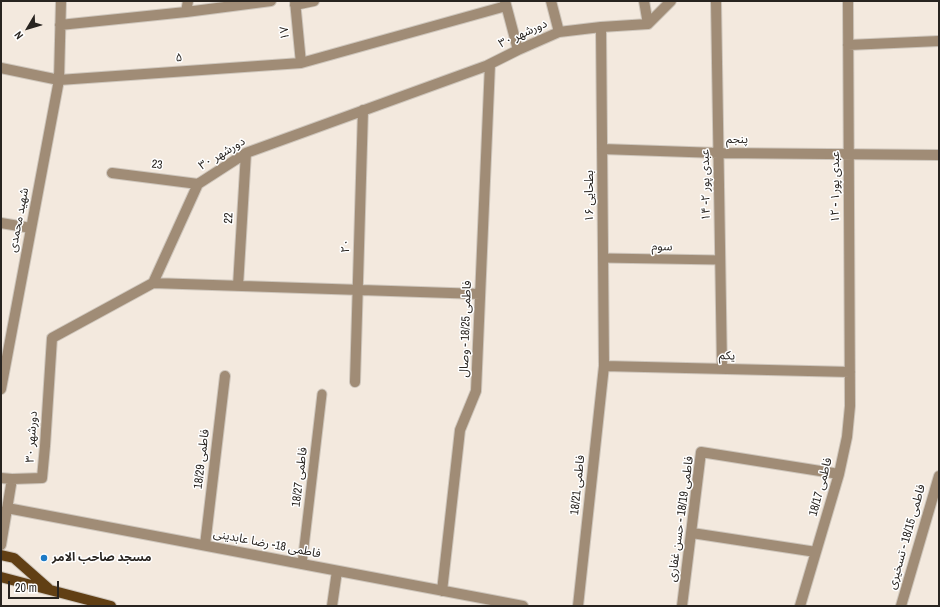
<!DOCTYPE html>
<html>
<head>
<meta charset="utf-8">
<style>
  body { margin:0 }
  #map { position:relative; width:940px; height:607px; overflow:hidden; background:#f3e9de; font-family:"Archivo Narrow",sans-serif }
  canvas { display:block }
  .frame { position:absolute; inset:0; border:2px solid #282420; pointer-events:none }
  .north { position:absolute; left:8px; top:8px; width:40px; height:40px; -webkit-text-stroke:3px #fff; paint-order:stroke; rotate:232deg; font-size:11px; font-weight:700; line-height:16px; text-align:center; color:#282420 }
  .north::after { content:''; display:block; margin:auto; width:14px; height:18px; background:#282420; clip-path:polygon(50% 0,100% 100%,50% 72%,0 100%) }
  .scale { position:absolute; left:8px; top:581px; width:51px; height:18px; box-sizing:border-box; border:2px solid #282420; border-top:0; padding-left:5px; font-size:12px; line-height:14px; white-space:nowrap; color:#282420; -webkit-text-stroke:3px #fff; paint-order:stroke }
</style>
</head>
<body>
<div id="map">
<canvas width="940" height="607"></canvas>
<div class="frame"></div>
<div class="north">N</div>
<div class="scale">20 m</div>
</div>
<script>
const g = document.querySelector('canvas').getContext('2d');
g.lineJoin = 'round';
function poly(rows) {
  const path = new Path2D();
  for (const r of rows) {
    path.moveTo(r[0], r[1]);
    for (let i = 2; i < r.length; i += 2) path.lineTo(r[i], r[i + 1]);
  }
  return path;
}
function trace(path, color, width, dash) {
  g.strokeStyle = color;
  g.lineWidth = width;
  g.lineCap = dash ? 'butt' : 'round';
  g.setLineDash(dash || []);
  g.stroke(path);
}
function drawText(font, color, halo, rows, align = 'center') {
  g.font = font + ' "Archivo Narrow","Noto Sans Arabic",sans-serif';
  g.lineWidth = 3;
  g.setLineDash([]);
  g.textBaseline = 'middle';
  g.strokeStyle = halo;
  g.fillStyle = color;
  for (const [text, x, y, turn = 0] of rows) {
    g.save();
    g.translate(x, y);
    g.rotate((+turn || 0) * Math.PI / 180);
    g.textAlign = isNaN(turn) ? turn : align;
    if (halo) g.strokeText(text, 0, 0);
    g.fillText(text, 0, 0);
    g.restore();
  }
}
const service = poly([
  [603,258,720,260],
  [302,564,322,394]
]);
const minor = poly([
  [295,1,301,63],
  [505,1,518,50],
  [551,1,559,32],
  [644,1,648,24],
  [716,1,722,369],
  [295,5,314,1],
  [186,12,188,1],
  [60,25,186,12,271,1],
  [848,45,939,41],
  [1,68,59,80,301,63,506,6],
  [602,149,718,153,939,155],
  [112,173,198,184],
  [1,223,31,228],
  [153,283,480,294],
  [238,286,246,153],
  [604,366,850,372],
  [355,382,363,110],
  [1,389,59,80,61,1],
  [1,478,12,479,42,478,45,446,52,338,153,283,198,184,246,153,486,66,518,50,559,32,601,27,648,24,671,1],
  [7,508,523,606],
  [692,533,816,552],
  [1,545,12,479],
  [205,545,225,376],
  [442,591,460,430,476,391,490,64],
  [332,606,337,571],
  [578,606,604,366,601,27],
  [682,606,701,452,839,474],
  [800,606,839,474,847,437,850,406,848,1],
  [901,606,939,476]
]);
const primary = poly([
  [1,555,14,558,48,588],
  [1,577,111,606]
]);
trace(service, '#cec6bc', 11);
trace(minor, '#cec6bc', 12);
trace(primary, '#cec6bc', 12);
trace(service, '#a08c76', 9);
trace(minor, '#a08c76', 10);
trace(primary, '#613f14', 10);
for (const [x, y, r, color] of [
  [44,558,4,"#1c7ac6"]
]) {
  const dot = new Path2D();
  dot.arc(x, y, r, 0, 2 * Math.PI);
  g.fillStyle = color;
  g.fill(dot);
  trace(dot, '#fff', 1.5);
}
drawText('12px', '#282420', '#fff', [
  ["۱۷",285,33,-96],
  ["دورشهر ۳۰",523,34,-25],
  ["۵",179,58,-4],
  ["پنجم",737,140],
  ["دورشهر ۳۰",222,154,-31],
  ["23",157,165,7],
  ["عبدی پور ۲- ۱۴",706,185,-91],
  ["عبدی پور۱ - ۱۲",836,187,-90],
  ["بطحایی ۱۶",590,196,-90],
  ["22",229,218,-87],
  ["شهید محمدی",19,220,-79],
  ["۲۰",346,246,-88],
  ["سوم",662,247,1],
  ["فاطمی 18/25 - وصال",466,329,-88],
  ["یکم",727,356,2],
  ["دورشهر ۳۰",32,437,-86],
  ["فاطمی 18/29",202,459,-83],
  ["فاطمی 18/27",300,477,-83],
  ["فاطمی 18/21",578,485,-84],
  ["فاطمی 18/17",821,487,-75],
  ["فاطمی 18/19 - حسن غفاری",681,519,-82],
  ["فاطمی 18/15 - تسخیری",907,537,-74],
  ["فاطمی 18- رضا عابدینی",267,544,11]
]);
drawText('bold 12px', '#282420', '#fff', [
  ["مسجد صاحب الامر",52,558]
], 'left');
</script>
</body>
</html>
